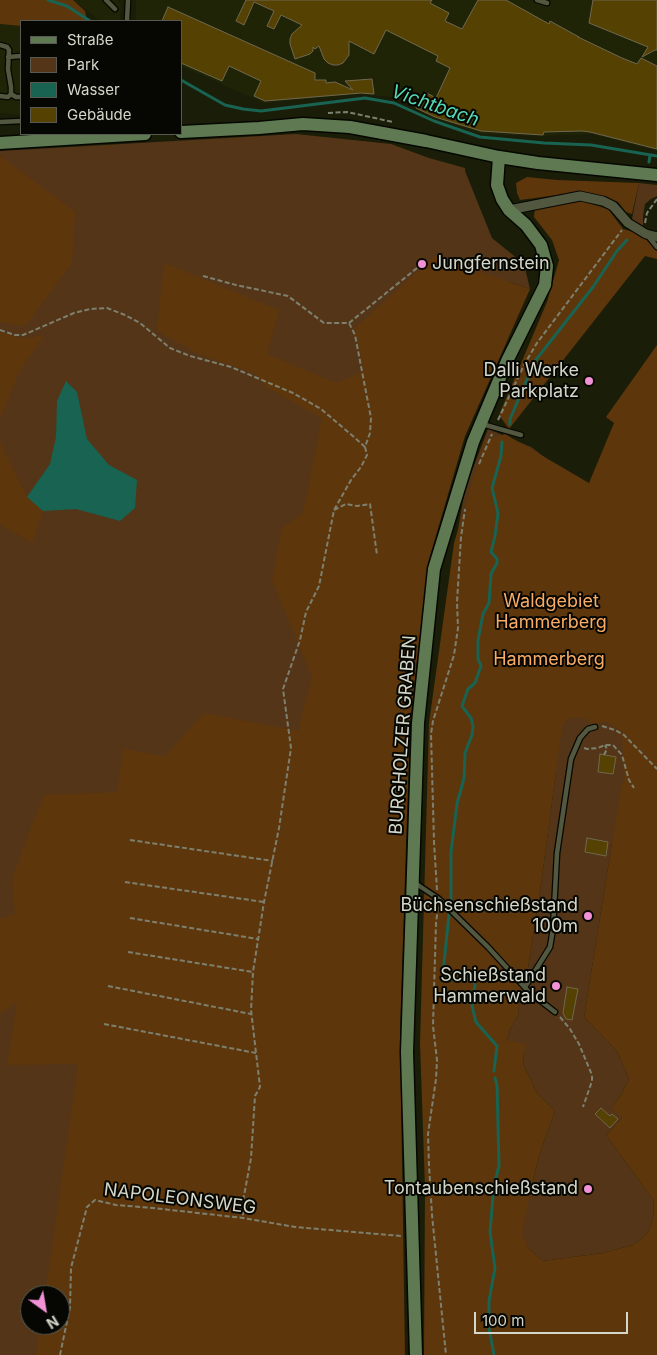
<!DOCTYPE html>
<html>
<head>
<meta charset="utf-8">
<style>
  body { margin:0 }
  #map { position:relative; width:657px; height:1355px; overflow:hidden; background:#1a1e08; font-family:Inter,sans-serif }
  canvas { display:block }
  .legend { position:absolute; left:20px; top:20px; width:162px; height:115px; box-sizing:border-box; background:#060702; border:1px solid #585a51; margin:0; padding:6px 9px; list-style:none; font-size:15px; color:#d3d6c8 }
  .legend li { display:flex; align-items:center; gap:10px; height:25px }
  .legend b { width:25px; border:1px solid #585a51 }
  .north { position:absolute; left:20px; top:1285px; width:50px; height:50px; box-sizing:border-box; background:#060702; border:1px solid #585a51; border-radius:50%; rotate:148deg; font-size:14px; font-weight:700; line-height:20px; text-align:center; color:#d3d6c8 }
  .north::after { content:''; display:block; margin:auto; width:18px; height:22px; background:#f391d6; clip-path:polygon(50% 0,100% 100%,50% 72%,0 100%) }
  .scale { position:absolute; left:474px; top:1312px; width:154px; height:22px; box-sizing:border-box; border:2px solid #d3d6c8; border-top:0; padding-left:6px; font-size:15px; line-height:18px; white-space:nowrap; color:#d3d6c8; -webkit-text-stroke:4px #060702; paint-order:stroke }
</style>
</head>
<body>
<div id="map">
<canvas width="657" height="1355"></canvas>
<ul class="legend">
<li><b style="height:6px;background:#5f7a53"></b>Straße</li>
<li><b style="height:14px;background:#543518"></b>Park</li>
<li><b style="height:14px;background:#186351"></b>Wasser</li>
<li><b style="height:14px;background:#554202"></b>Gebäude</li>
</ul>
<div class="north">N</div>
<div class="scale">100 m</div>
</div>
<script>
const g = document.querySelector('canvas').getContext('2d');
g.lineJoin = 'round';
function fill(path, color) {
  g.fillStyle = color;
  g.fill(path, 'evenodd');
}
function poly(rows) {
  const path = new Path2D();
  for (const r of rows) {
    path.moveTo(r[0], r[1]);
    for (let i = 2; i < r.length; i += 2) path.lineTo(r[i], r[i + 1]);
  }
  return path;
}
function trace(path, color, width, dash) {
  g.strokeStyle = color;
  g.lineWidth = width;
  g.lineCap = dash ? 'butt' : 'round';
  g.setLineDash(dash || []);
  g.stroke(path);
}
function drawText(font, color, halo, rows, align = 'center') {
  g.font = font + ' Inter,sans-serif';
  g.lineWidth = 4;
  g.setLineDash([]);
  g.textBaseline = 'middle';
  g.strokeStyle = halo;
  g.fillStyle = color;
  for (const [text, x, y, turn = 0] of rows) {
    g.save();
    g.translate(x, y);
    g.rotate((+turn || 0) * Math.PI / 180);
    g.textAlign = isNaN(turn) ? turn : align;
    if (halo) g.strokeText(text, 0, 0);
    g.fillText(text, 0, 0);
    g.restore();
  }
}
fill(poly([
  [73,0,117,0,121,4,120,21,100,21],
  [136,0,657,0,657,151,592,134,543,136,481,134,434,118,393,97,360,94,264,103,181,66,181,21,136,21],
  [0,24,21,26,21,115,0,113]
]), '#1f2407');
fill(poly([
  [296,134,391,144,429,158,465,168,465,171,492,238,524,264,530,289,510,282,398,553,400,1355,0,1355,0,159,3,159,0,156,0,151],
  [30,1295,60,1295,60,1325,30,1325],
  [639,183,657,185,657,196,651,199,645,204,643,216,643,230,632,219],
  [488,429,531,447,604,502,657,844,612,843,584,1017,617,1051,629,1079,621,1095,614,1105,622,1118,606,1135,654,1201,653,1218,650,1228,645,1236,633,1245,603,1253,543,1261,529,1249,521,1233,534,1176,541,1150,555,1111,537,1093,523,1064,524,1052,507,1040,511,1027,518,1015,520,998,527,974,540,892,556,771,454,552,465,489]
]), '#543518');
fill(poly([
  [0,0,73,0,85,11,87,21,21,21,21,26,0,24],
  [0,156,75,212,72,263,25,326,0,322],
  [527,177,557,180,639,183,632,214,626,212,618,202,605,197,580,192,520,200,517,193,516,183],
  [581,201,608,209,623,229,657,238,657,259,645,256,509,429,499,415,547,302,559,260,552,240,534,217,535,209],
  [435,256,530,289,465,436,428,563,410,722,400,1031,405,1355,36,1355,40,1325,60,1325,60,1295,45,1295,78,1064,7,1065,17,1002,0,1014,0,919,15,914,12,879,31,827,44,795,117,792,123,749,165,756,204,713,298,731,312,677,272,581,281,529,303,513,322,418,266,387,256,374,199,354,157,331,164,263,279,310,267,354,336,383,364,371,354,329],
  [0,332,22,339,44,335,19,372,0,419],
  [657,345,657,1355,424,1355,425,1188,420,1043,429,723,454,543,485,440,505,434,589,483,614,423,606,417],
  [573,718,587,718,591,724,607,722,622,731,624,774,612,843,584,1017,617,1051,629,1079,621,1095,614,1105,614,1110,622,1118,606,1135,654,1201,653,1218,650,1228,645,1236,633,1245,603,1253,543,1261,529,1249,522,1233,534,1176,541,1150,555,1111,537,1093,523,1064,524,1052,527,1045,507,1040,511,1027,518,1015,520,998,527,974,540,892,562,727,565,721],
  [0,442,27,497,43,511,32,543,0,524]
]), '#5e360c');
fill(poly([
  [66,381,77,392,87,439,109,465,137,480,135,508,120,521,76,509,43,511,27,497,50,464,56,437,57,401]
]), '#186351');
trace(poly([
  [48,0,67,6,90,21],
  [181,80,225,105,243,109,261,111,365,98,394,103,434,121,480,137,544,143,591,145,657,156],
  [649,162,650,155],
  [510,424,510,419,535,361,593,287,617,251,627,240],
  [451,900,451,852,457,804,464,778,465,753,472,735,473,726,471,718,462,706,468,689,475,683,481,666,478,659,478,640,483,614,489,603,491,574,497,563,497,559,491,552,495,536,498,513,492,488,501,456,502,442],
  [449,915,443,972,448,980,473,979,475,985,472,1006,476,1022,497,1046,494,1071],
  [494,1355,489,1328,489,1301,495,1268,490,1232,494,1185,499,1166,497,1085,495,1078]
]), '#186351', 3);
const building = poly([
  [246,0,432,0,430,3,449,13,445,21,462,29,478,0,506,0,549,24,550,21,579,37,578,37,622,58,637,64,641,58,657,66,657,149,590,132,582,131,544,132,543,135,481,131,435,117,416,108,425,92,436,98,450,68,436,61,438,56,386,30,374,54,349,41,349,55,343,63,338,65,333,65,328,63,324,59,319,46,315,49,313,47,313,51,310,54,295,59,290,44,290,39,292,34,302,25,281,15,274,29,267,26,274,11,254,2,244,25,236,21,246,0],
  [593,0,657,0,657,50,655,50,642,57,648,47,589,23,593,0],
  [168,7,315,73,315,80,326,80,326,83,335,82,353,90,345,81,372,79,374,94,361,93,265,101,254,96,261,81,229,66,222,81,181,63,181,21,162,21,168,7],
  [600,754,616,757,613,774,598,772,600,754],
  [587,838,608,842,606,856,585,852,587,838],
  [567,987,578,989,572,1020,566,1019,563,1013,567,987],
  [601,1108,610,1116,612,1114,618,1119,610,1128,595,1114,601,1108]
]);
fill(building, '#554202');
trace(building, '#706750', 1);
const service = poly([
  [106,0,115,9],
  [537,0,547,3],
  [127,21,128,0],
  [0,45,7,47,9,50,8,69,11,87,11,94,8,97,0,96],
  [8,57,21,56],
  [11,94,16,97,21,97],
  [0,122,21,121],
  [648,236,657,247],
  [482,424,521,435],
  [415,883,439,899,488,947,529,992,555,1012],
  [525,987,550,947,553,929,557,853,571,759,580,738,588,729,595,727]
]);
const minor = poly([
  [509,210,580,196,603,201,613,206,628,223,646,234,657,237]
]);
const secondary = poly([
  [181,132,259,128,303,124,350,127,426,141,499,157,538,163,657,175],
  [0,143,145,134],
  [416,1355,407,1052,418,723,434,569,473,442,507,361,545,285,547,266,541,245,526,225,509,210,502,199,497,185,499,157]
]);
trace(service, '#060700', 7);
trace(minor, '#060700', 11);
trace(secondary, '#060700', 15);
trace(poly([
  [328,113,347,112,393,122],
  [645,223,647,213,657,199],
  [203,276,236,285,288,296,324,323,349,323,355,335,371,418,370,433,365,447,367,455,361,467,351,480,334,510,319,586,306,612,300,640,283,689,291,748,279,828,264,902,253,972,251,1010,260,1087,255,1096,251,1158,243,1201,243,1218],
  [349,323,422,264],
  [0,330,15,335,23,335,74,313,90,309,107,308,125,315,140,323,170,348,190,356,231,367,293,393,321,409,354,437,365,447],
  [498,420,524,365,537,343,622,230],
  [479,464,492,434],
  [334,510,346,504,357,506,370,504,377,555],
  [602,726,615,730,624,735,657,769],
  [584,748,587,749,598,748,605,745,613,745,622,755,629,780,634,788],
  [604,755,607,749,605,745],
  [130,840,273,861],
  [125,882,264,902],
  [437,890,434,842,431,734,433,721,454,655,458,628,457,602,461,537,465,509],
  [438,907,436,923,433,1026,437,1060,436,1079,428,1134,429,1165,432,1215,446,1355],
  [130,918,258,939],
  [128,952,253,972],
  [108,986,251,1014],
  [560,1017,570,1029,579,1044,592,1075,592,1081,583,1107],
  [104,1024,256,1053],
  [60,1355,70,1307,71,1268,87,1207,95,1200,116,1205,153,1208,243,1218,295,1227,401,1236]
]), '#7d806e', 2, [5, 2.5]);
trace(service, '#525740', 4.5);
trace(minor, '#525740', 9);
trace(secondary, '#5f7a53', 12);
for (const [x, y, r, color] of [
  [422,264,5,"#f391d6"],
  [589,381,5,"#f391d6"],
  [588,916,5,"#f391d6"],
  [556,986,5,"#f391d6"],
  [588,1189,5,"#f391d6"]
]) {
  const dot = new Path2D();
  dot.arc(x, y, r, 0, 2 * Math.PI);
  g.fillStyle = color;
  g.fill(dot);
  trace(dot, '#060702', 2);
}
drawText('18px', '#d3d6c8', '#060702', [
  ["Jungfernstein",432,264,"left"],
  ["Dalli Werke",579,371],
  ["Parkplatz",579,392],
  ["Büchsenschießstand",578,906],
  ["100m",578,927],
  ["Schießstand",546,976],
  ["Hammerwald",546,997],
  ["Tontaubenschießstand",578,1189]
], 'right');
drawText('18px', '#faac64', '#060702', [
  ["Waldgebiet",551,602],
  ["Hammerberg",551,623],
  ["Hammerberg",549,660]
]);
drawText('18px', '#d3d6c8', '#060702', [
  ["BURGHOLZER GRABEN",403,735,-86],
  ["NAPOLEONSWEG",180,1199,7]
]);
drawText('italic 19px', '#54dab6', '#060702', [
  ["Vichtbach",435,106,19]
]);
</script>
</body>
</html>
